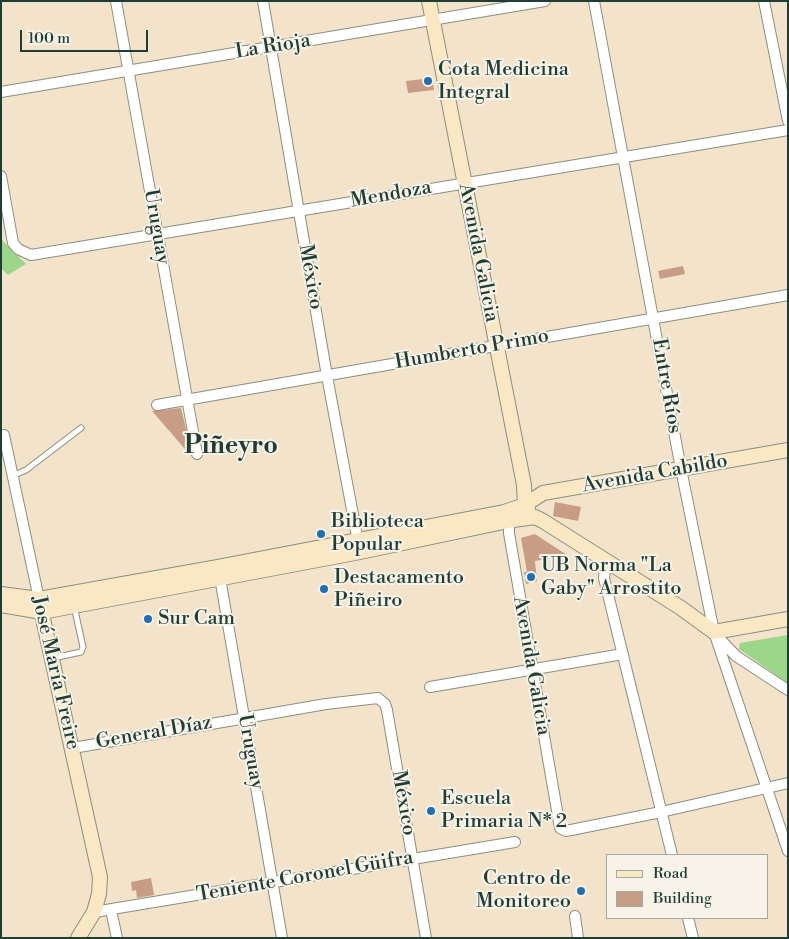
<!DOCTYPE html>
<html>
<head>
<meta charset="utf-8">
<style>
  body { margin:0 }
  #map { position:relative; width:789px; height:939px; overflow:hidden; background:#f3e3ca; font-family:"Libre Bodoni",serif }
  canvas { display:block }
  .frame { position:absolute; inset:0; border:2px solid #1f3d34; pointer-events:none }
  .legend { position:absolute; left:606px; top:854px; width:162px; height:65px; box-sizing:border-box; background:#f7f3e8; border:1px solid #a1aaa0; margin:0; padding:6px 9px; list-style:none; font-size:15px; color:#1f3d34 }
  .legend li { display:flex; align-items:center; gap:10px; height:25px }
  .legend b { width:25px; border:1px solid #a1aaa0 }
  .scale { position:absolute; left:20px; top:30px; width:128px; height:22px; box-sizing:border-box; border:2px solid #1f3d34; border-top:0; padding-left:6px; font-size:15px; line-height:18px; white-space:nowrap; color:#1f3d34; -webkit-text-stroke:4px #f7f3e8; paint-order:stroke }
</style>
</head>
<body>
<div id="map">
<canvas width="789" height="939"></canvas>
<div class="frame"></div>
<ul class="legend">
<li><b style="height:6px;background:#fae7c3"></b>Road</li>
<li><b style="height:14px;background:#c89d86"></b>Building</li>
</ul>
<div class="scale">100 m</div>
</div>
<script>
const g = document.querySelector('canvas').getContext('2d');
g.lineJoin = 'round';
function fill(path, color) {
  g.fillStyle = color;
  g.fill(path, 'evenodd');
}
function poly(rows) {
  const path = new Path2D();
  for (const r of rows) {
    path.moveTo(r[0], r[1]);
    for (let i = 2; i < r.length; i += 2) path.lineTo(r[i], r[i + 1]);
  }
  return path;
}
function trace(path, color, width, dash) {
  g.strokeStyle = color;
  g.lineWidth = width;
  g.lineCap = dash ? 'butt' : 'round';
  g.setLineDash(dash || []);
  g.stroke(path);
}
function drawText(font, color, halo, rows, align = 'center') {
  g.font = font + ' "Libre Bodoni",serif';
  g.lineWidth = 4;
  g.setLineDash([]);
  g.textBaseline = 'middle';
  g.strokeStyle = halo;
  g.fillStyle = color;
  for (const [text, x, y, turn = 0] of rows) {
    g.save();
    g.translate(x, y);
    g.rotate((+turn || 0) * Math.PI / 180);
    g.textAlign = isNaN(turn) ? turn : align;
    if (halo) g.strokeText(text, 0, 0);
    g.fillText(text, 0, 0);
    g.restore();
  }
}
fill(poly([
  [1,239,26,264,8,275,1,268],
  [788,635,788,683,739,649,740,643]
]), '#9bd68b');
fill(poly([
  [432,78,434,90,408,93,406,81],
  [683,266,685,274,660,279,658,271],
  [181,408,186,429,191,456,152,411],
  [555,502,581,507,578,521,553,516],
  [535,534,567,555,535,561,537,581,526,584,524,572,527,572,521,538],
  [151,878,154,895,137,898,136,890,132,891,131,882]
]), '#c89d86');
const lane = poly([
  [12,476,26,470,81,428],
  [53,658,81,652,83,647,74,606]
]);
const street = poly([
  [116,1,197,454],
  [263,1,327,376,359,547],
  [594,1,681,469,714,632,788,851],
  [764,1,788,121],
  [1,92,545,1],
  [1,176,13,243,18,249,31,255,788,130],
  [157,405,788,295],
  [4,435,39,599],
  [515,517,509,526,509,533,560,828,566,831,661,812,788,783],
  [606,559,604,578,672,855],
  [219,572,282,938],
  [716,635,736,656,788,690],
  [430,687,623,654],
  [73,748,326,704,378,698,385,704,387,710,426,938],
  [111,910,117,938],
  [94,912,515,842],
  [575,916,578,938],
  [688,918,693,938]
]);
const secondary = poly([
  [429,1,524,485,525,505,528,509],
  [1,594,39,599,218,567,504,512,525,505,543,493,788,450],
  [1,605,42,612,360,552,513,520,535,517,543,521,681,608,714,632,788,619],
  [40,605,100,877,99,894,94,912,78,938]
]);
trace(lane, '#89907f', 7);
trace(street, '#89907f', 12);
trace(secondary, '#89907f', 16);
trace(lane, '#fff', 5);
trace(street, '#fff', 10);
trace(secondary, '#fae7c3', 14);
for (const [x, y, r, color] of [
  [428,81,5,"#1f6fb2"],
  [321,534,5,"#1f6fb2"],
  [531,577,5,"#1f6fb2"],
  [324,589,5,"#1f6fb2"],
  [148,619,5,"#1f6fb2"],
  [431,811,5,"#1f6fb2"],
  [581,891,5,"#1f6fb2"]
]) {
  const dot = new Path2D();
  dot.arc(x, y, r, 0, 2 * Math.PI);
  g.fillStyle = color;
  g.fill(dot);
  trace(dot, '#f7f3e8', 2);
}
drawText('20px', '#1f3d34', '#f7f3e8', [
  ["La Rioja",273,47,-9],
  ["Mendoza",391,195,-10],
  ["Uruguay",156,227,80],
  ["Avenida Galicia",478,253,79],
  ["México",310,277,80],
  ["Humberto Primo",472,350,-10],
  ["Entre Ríos",666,386,80],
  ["Avenida Cabildo",655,474,-10],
  ["Avenida Galicia",531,666,80],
  ["José María Freire",55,673,77],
  ["General Díaz",154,733,-10],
  ["Uruguay",250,752,80],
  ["México",403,803,80],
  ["Teniente Coronel Güifra",305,877,-10]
]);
drawText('20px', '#1f3d34', '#f7f3e8', [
  ["Cota Medicina",438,70],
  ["Integral",438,93],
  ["Biblioteca",331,522],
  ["Popular",331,545],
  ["UB Norma \"La",541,566],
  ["Gaby\" Arrostito",541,589],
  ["Destacamento",334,578],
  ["Piñeiro",334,601],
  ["Sur Cam",158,619],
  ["Escuela",441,799],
  ["Primaria N* 2",441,822],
  ["Centro de",571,879,"right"],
  ["Monitoreo",571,902,"right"]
], 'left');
drawText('bold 25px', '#1f3d34', '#f7f3e8', [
  ["Piñeyro",231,447]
]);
</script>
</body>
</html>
